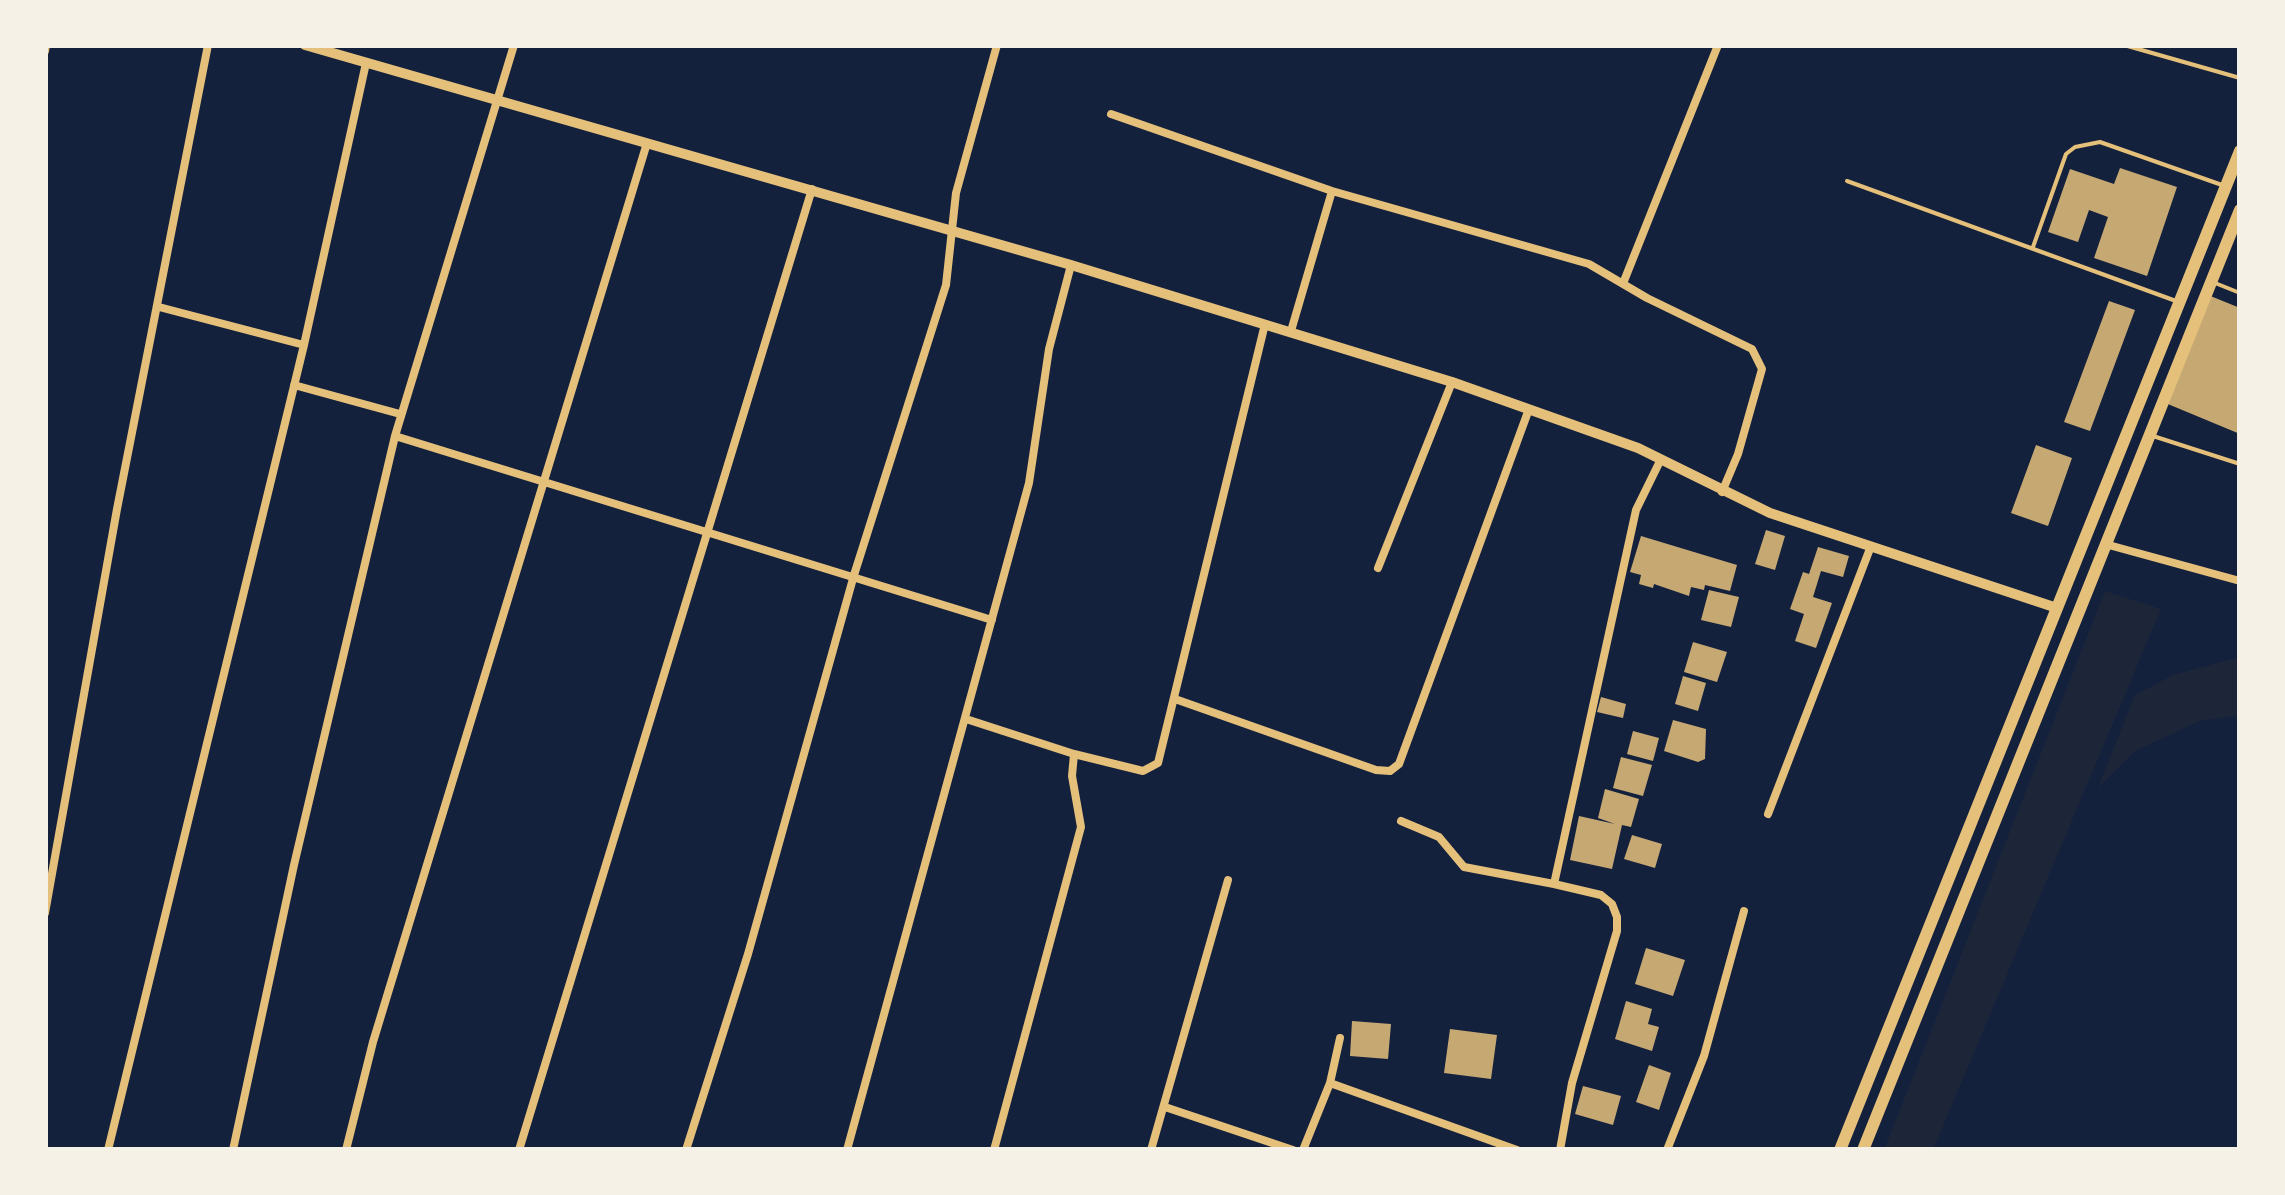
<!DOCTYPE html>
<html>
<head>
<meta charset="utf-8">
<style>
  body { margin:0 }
  #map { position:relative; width:2285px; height:1195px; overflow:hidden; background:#14213d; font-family:Manrope,sans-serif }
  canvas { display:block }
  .frame { position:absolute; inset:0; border:48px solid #f6f1e7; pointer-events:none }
</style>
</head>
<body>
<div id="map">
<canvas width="2285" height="1195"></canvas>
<div class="frame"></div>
</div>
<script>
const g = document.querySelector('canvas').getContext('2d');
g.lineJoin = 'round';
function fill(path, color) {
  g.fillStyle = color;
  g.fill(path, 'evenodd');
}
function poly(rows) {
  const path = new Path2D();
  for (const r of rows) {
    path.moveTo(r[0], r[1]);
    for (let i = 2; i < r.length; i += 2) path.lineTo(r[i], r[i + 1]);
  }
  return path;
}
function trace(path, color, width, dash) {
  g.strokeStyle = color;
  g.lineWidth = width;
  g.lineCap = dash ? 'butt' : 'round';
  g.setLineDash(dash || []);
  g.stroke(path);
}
fill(poly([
  [2105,591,2161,609,1933,1150,1884,1150],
  [2240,657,2240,715,2200,721,2135,751,2098,788,2135,695,2173,675]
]), '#1d2539');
fill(poly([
  [2120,168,2177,187,2147,276,2094,258,2108,217,2089,210,2078,242,2048,232,2070,169,2114,184],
  [2208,295,2240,308,2240,434,2163,402],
  [2109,301,2135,310,2090,431,2064,422],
  [2036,445,2072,458,2048,526,2011,513],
  [1766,530,1785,536,1775,570,1755,564],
  [1641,536,1737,565,1730,591,1705,585,1704,590,1691,587,1689,596,1654,584,1653,588,1639,584,1641,575,1630,572],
  [1818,547,1849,556,1843,577,1821,571,1813,597,1832,603,1816,648,1795,641,1804,614,1790,609,1803,572,1809,574],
  [1709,590,1739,597,1731,627,1701,620],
  [1693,642,1727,652,1717,682,1684,672],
  [1683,676,1706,683,1698,711,1675,704],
  [1601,697,1626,704,1623,718,1597,712],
  [1673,720,1706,729,1705,759,1698,762,1664,751],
  [1633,731,1659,738,1653,761,1627,754],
  [1621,757,1652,765,1643,796,1613,788],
  [1605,789,1639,799,1631,827,1622,825,1612,869,1570,860,1579,816,1615,824,1598,818],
  [1632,835,1662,844,1655,868,1624,859],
  [1646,948,1685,960,1673,996,1635,984],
  [1626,1001,1652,1009,1648,1024,1659,1027,1652,1051,1615,1039],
  [1352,1021,1391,1024,1388,1059,1350,1056],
  [1450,1029,1497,1035,1491,1079,1444,1073],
  [1649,1065,1671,1073,1659,1110,1636,1102],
  [1583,1086,1621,1096,1613,1125,1575,1114]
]), '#c6a872');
trace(poly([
  [2124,45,2240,78],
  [1847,181,2176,301],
  [2033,247,2066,154,2075,147,2100,142,2222,185],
  [2215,283,2240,293],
  [2153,436,2240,464]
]), '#e5c07b', 4);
trace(poly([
  [45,51,46,45],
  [1111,114,1332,191,1589,264,1647,298,1752,349,1762,369,1738,454,1722,492],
  [1624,281,1718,45],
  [159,307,304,345],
  [1291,331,1332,191],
  [294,385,400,414],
  [395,436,992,620],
  [2105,544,2240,581],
  [1378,568,1452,382],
  [1175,699,1376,770,1390,771,1399,764,1529,409],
  [966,719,1074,754],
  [1768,814,1871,546],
  [1401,821,1439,837,1464,867,1554,884],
  [45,913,117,509,208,45],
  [1330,1083,1340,1038],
  [1165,1107,1293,1150],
  [108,1150,304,345,366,63],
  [233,1150,294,865,395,436,514,45],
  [346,1150,373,1042,647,143],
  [519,1150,812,189],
  [686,1150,748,954,854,575,946,285,956,193,997,45],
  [847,1150,1029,483,1049,349,1071,265],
  [994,1150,1081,827,1072,776,1074,754,1143,771,1158,763,1265,324],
  [1151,1150,1228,880],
  [1303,1150,1330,1083,1517,1150],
  [1560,1150,1572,1083,1617,931,1617,917,1612,904,1601,895,1554,884,1636,510,1661,459],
  [1667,1150,1704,1056,1744,911]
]), '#e5c07b', 8);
trace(poly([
  [305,45,1071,265,1452,382,1638,448,1770,513,2057,608]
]), '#e5c07b', 10);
trace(poly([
  [1840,1150,2240,151],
  [1863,1150,2240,210]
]), '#e5c07b', 12);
</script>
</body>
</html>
